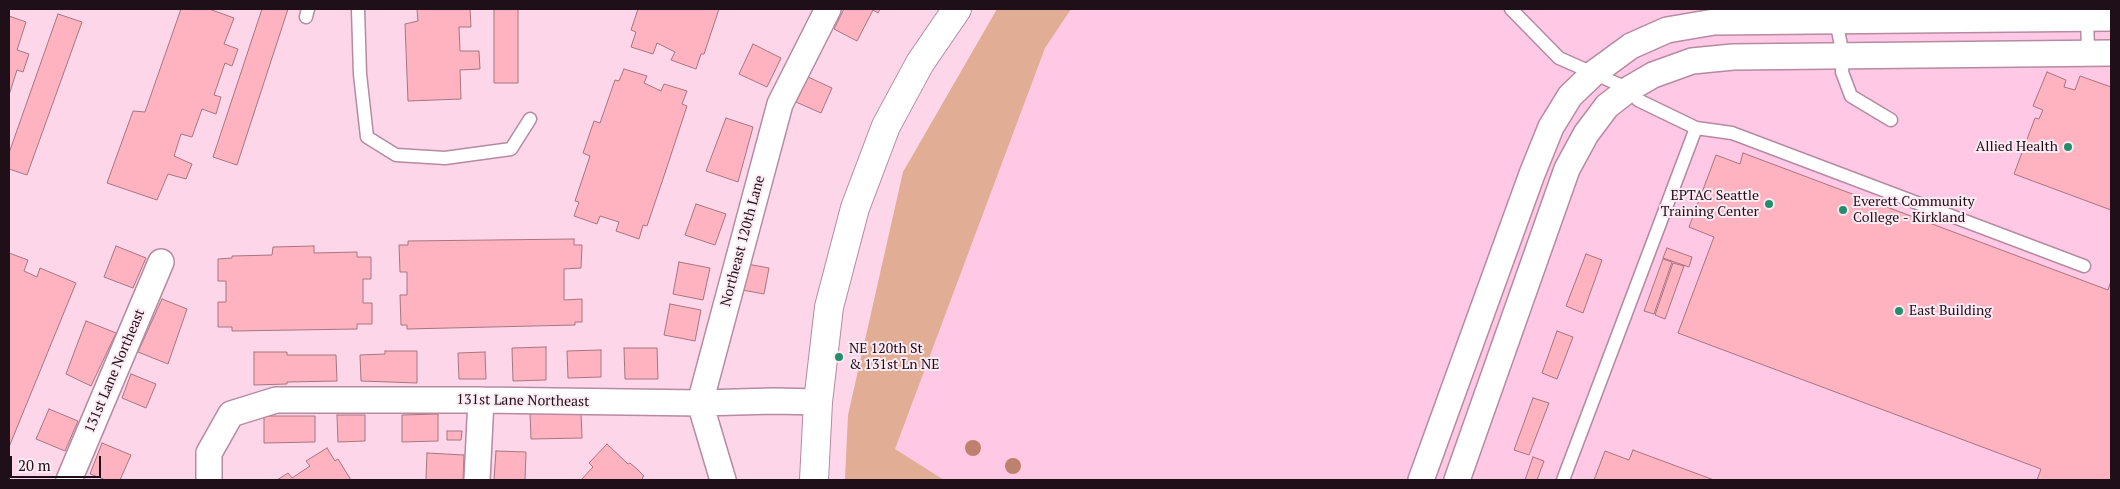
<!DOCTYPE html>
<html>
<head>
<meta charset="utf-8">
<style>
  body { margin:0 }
  #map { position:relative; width:2120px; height:489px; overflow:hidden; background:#fdd6e9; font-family:"PT Serif",serif }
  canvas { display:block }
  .frame { position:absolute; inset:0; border:10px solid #1f0f18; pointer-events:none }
  .scale { position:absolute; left:10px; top:456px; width:91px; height:22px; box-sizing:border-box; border:2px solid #1f0f18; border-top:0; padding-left:6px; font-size:15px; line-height:18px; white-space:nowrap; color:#1f0f18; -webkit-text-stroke:4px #fdeaf3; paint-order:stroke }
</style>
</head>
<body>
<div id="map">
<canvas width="2120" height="489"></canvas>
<div class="frame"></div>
<div class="scale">20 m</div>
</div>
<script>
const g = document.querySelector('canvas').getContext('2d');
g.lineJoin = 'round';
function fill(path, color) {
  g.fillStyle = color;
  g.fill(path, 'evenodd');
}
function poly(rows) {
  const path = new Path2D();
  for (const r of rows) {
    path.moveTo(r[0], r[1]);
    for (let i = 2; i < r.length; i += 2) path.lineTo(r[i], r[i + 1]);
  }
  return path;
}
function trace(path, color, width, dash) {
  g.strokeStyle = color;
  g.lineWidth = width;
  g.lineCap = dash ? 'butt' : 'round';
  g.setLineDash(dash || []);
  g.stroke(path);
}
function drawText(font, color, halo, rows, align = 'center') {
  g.font = font + ' "PT Serif",serif';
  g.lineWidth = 4;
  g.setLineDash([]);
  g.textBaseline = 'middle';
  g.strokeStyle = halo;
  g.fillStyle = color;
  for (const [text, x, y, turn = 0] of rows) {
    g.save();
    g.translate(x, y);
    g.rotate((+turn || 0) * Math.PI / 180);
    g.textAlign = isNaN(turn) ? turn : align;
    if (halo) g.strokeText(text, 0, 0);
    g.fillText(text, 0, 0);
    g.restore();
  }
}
fill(poly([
  [1026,9,2111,9,2111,480,853,480,852,435,870,320,905,209]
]), '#ffc8e4');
fill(poly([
  [997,9,1071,9,1045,48,895,449,944,480,845,480,848,415,903,172]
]), '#e1ad94');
const building = poly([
  [181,9,209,9,234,18,224,44,238,49,232,66,225,63,214,95,221,97,216,114,202,109,192,137,181,134,174,156,192,164,186,179,168,174,157,200,107,183,133,111,145,112,181,9],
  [262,9,288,9,237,165,213,157,262,9],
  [417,9,470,9,471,27,459,27,460,51,479,51,480,69,460,70,461,99,408,101,405,24,418,21,417,9],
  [494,9,518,9,518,83,494,83,494,9],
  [638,9,719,9,704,54,701,54,696,69,671,60,675,52,657,43,653,54,631,47,636,32,631,30,638,9],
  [844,9,880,9,878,13,873,10,857,41,834,29,844,9],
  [58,14,82,22,27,175,9,169,9,153,58,14],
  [9,16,26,22,17,50,29,54,23,72,17,70,9,95,9,16],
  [753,44,781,58,767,87,739,74,753,44],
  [624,69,647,76,644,83,661,91,664,84,687,91,682,104,687,106,665,173,647,226,643,225,639,239,616,231,619,222,600,216,597,224,574,216,579,202,575,201,590,156,583,153,594,121,600,123,615,80,619,81,624,69],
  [2047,72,2066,80,2064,87,2075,90,2080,76,2111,87,2111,210,2014,174,2035,118,2039,119,2043,110,2033,106,2047,72],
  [808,77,832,88,821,113,796,102,808,77],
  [726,118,753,127,738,182,706,171,726,118],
  [1743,153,2108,290,2111,281,2111,480,2037,480,2041,469,1678,333,1714,237,1689,227,1716,155,1740,164,1743,153],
  [696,204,726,214,715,245,685,235,696,204],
  [574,239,574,245,582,245,581,268,564,269,564,300,582,299,582,322,575,322,575,325,407,329,407,325,401,325,400,295,407,295,407,272,400,272,399,245,408,245,408,241,574,239],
  [116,246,146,258,133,288,104,277,116,246],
  [314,246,314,253,357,252,357,257,371,257,371,279,363,279,363,303,372,303,372,324,357,324,357,329,232,331,232,327,218,327,218,302,226,302,226,281,218,281,218,259,232,258,232,256,272,255,273,247,314,246],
  [1667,248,1692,257,1689,267,1663,258,1667,248],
  [9,253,28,260,24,271,37,277,40,268,76,283,9,447,9,253],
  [1586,254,1602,260,1583,313,1566,306,1586,254],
  [1663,259,1672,262,1654,314,1644,311,1663,259],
  [679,262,710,268,703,300,673,294,679,262],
  [742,263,769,268,764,294,737,289,742,263],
  [1673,263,1684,266,1665,319,1655,315,1673,263],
  [162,299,187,309,168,364,138,352,162,299],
  [670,304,701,310,695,341,664,335,670,304],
  [86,321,116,333,91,386,66,374,86,321],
  [1557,331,1573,337,1557,379,1542,373,1557,331],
  [546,347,546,380,513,381,512,348,546,347],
  [624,348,657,348,658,379,625,379,624,348],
  [601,350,601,377,568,378,567,351,601,350],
  [385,351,417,351,417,383,361,381,360,355,385,354,385,351],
  [254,352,287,352,287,355,336,355,337,381,287,382,287,384,254,385,254,352],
  [485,352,486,379,459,379,458,353,485,352],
  [131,374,156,384,146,408,122,398,131,374],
  [1533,398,1549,403,1529,455,1514,450,1533,398],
  [49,409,78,421,65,451,36,439,49,409],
  [530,413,581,413,582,438,531,439,530,413],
  [438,414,438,441,402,442,402,415,438,414],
  [337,415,365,415,365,441,338,442,337,415],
  [264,416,315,416,315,442,264,443,264,416],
  [447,431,462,431,461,440,447,440,447,431],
  [102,443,131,455,120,480,106,480,90,474,102,443],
  [607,444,628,464,630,463,637,469,644,476,642,478,644,480,581,480,593,467,589,463,607,444],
  [327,448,335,461,338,459,351,480,277,480,288,473,292,478,310,466,306,461,327,448],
  [1633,450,1714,480,1594,480,1605,451,1629,460,1633,450],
  [496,451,526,452,525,480,494,480,496,451],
  [427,453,464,455,463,480,426,480,427,453],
  [1533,457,1544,461,1537,480,1525,480,1533,457]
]);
fill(building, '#ffb3c1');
trace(building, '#a6767f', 1);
const service = poly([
  [358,9,360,74,367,137,396,155,445,158,511,149,530,119],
  [1511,9,1559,58,1629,89,1638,100,1696,128,1563,480],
  [2087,16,2088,53],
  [306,17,308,9],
  [1836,21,1843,55,1842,72,1851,96,1891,120],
  [1696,128,1732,133,2084,266]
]);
const minor = poly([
  [69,480,161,262],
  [209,480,209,453,231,414,276,400,481,400,700,403,774,401,818,402],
  [477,480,481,400],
  [723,480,700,403,780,104,828,9],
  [1421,480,1532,174,1551,127,1570,96,1594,73,1631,46,1667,30,1714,22,2111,18],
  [1457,480,1567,169,1586,134,1607,106,1629,89,1653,75,1692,61,1733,57,2111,53]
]);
const tertiary = poly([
  [814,480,818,402,829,307,855,208,886,126,920,63,957,9]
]);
trace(service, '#b68aa1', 15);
trace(minor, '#b68aa1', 28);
trace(tertiary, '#b68aa1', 30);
trace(service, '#fff', 12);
trace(minor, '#fff', 25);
trace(tertiary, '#fff', 28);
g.fillStyle = '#bd816d';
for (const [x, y] of [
  [973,448],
  [1013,466]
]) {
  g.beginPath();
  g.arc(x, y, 8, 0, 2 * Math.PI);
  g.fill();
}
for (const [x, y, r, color] of [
  [2068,147,5,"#238e6c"],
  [1769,204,5,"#238e6c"],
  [1843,210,5,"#238e6c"],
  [1899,311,5,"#238e6c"],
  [839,357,5,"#238e6c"]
]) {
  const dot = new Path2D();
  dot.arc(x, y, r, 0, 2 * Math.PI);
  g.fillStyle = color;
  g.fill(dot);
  trace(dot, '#fdeaf3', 2);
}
drawText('14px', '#1f0f18', '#fdeaf3', [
  ["Allied Health",2058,147,"right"],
  ["EPTAC Seattle",1759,196,"right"],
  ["Training Center",1759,212,"right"],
  ["Everett Community",1853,202],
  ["College - Kirkland",1853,218],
  ["East Building",1909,311],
  ["NE 120th St",849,349],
  ["& 131st Ln NE",849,365]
], 'left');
drawText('14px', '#1f0f18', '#fdeaf3', [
  ["Northeast 120th Lane",743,241,-75],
  ["131st Lane Northeast",115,371,-67],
  ["131st Lane Northeast",523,401,1]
]);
</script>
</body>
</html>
